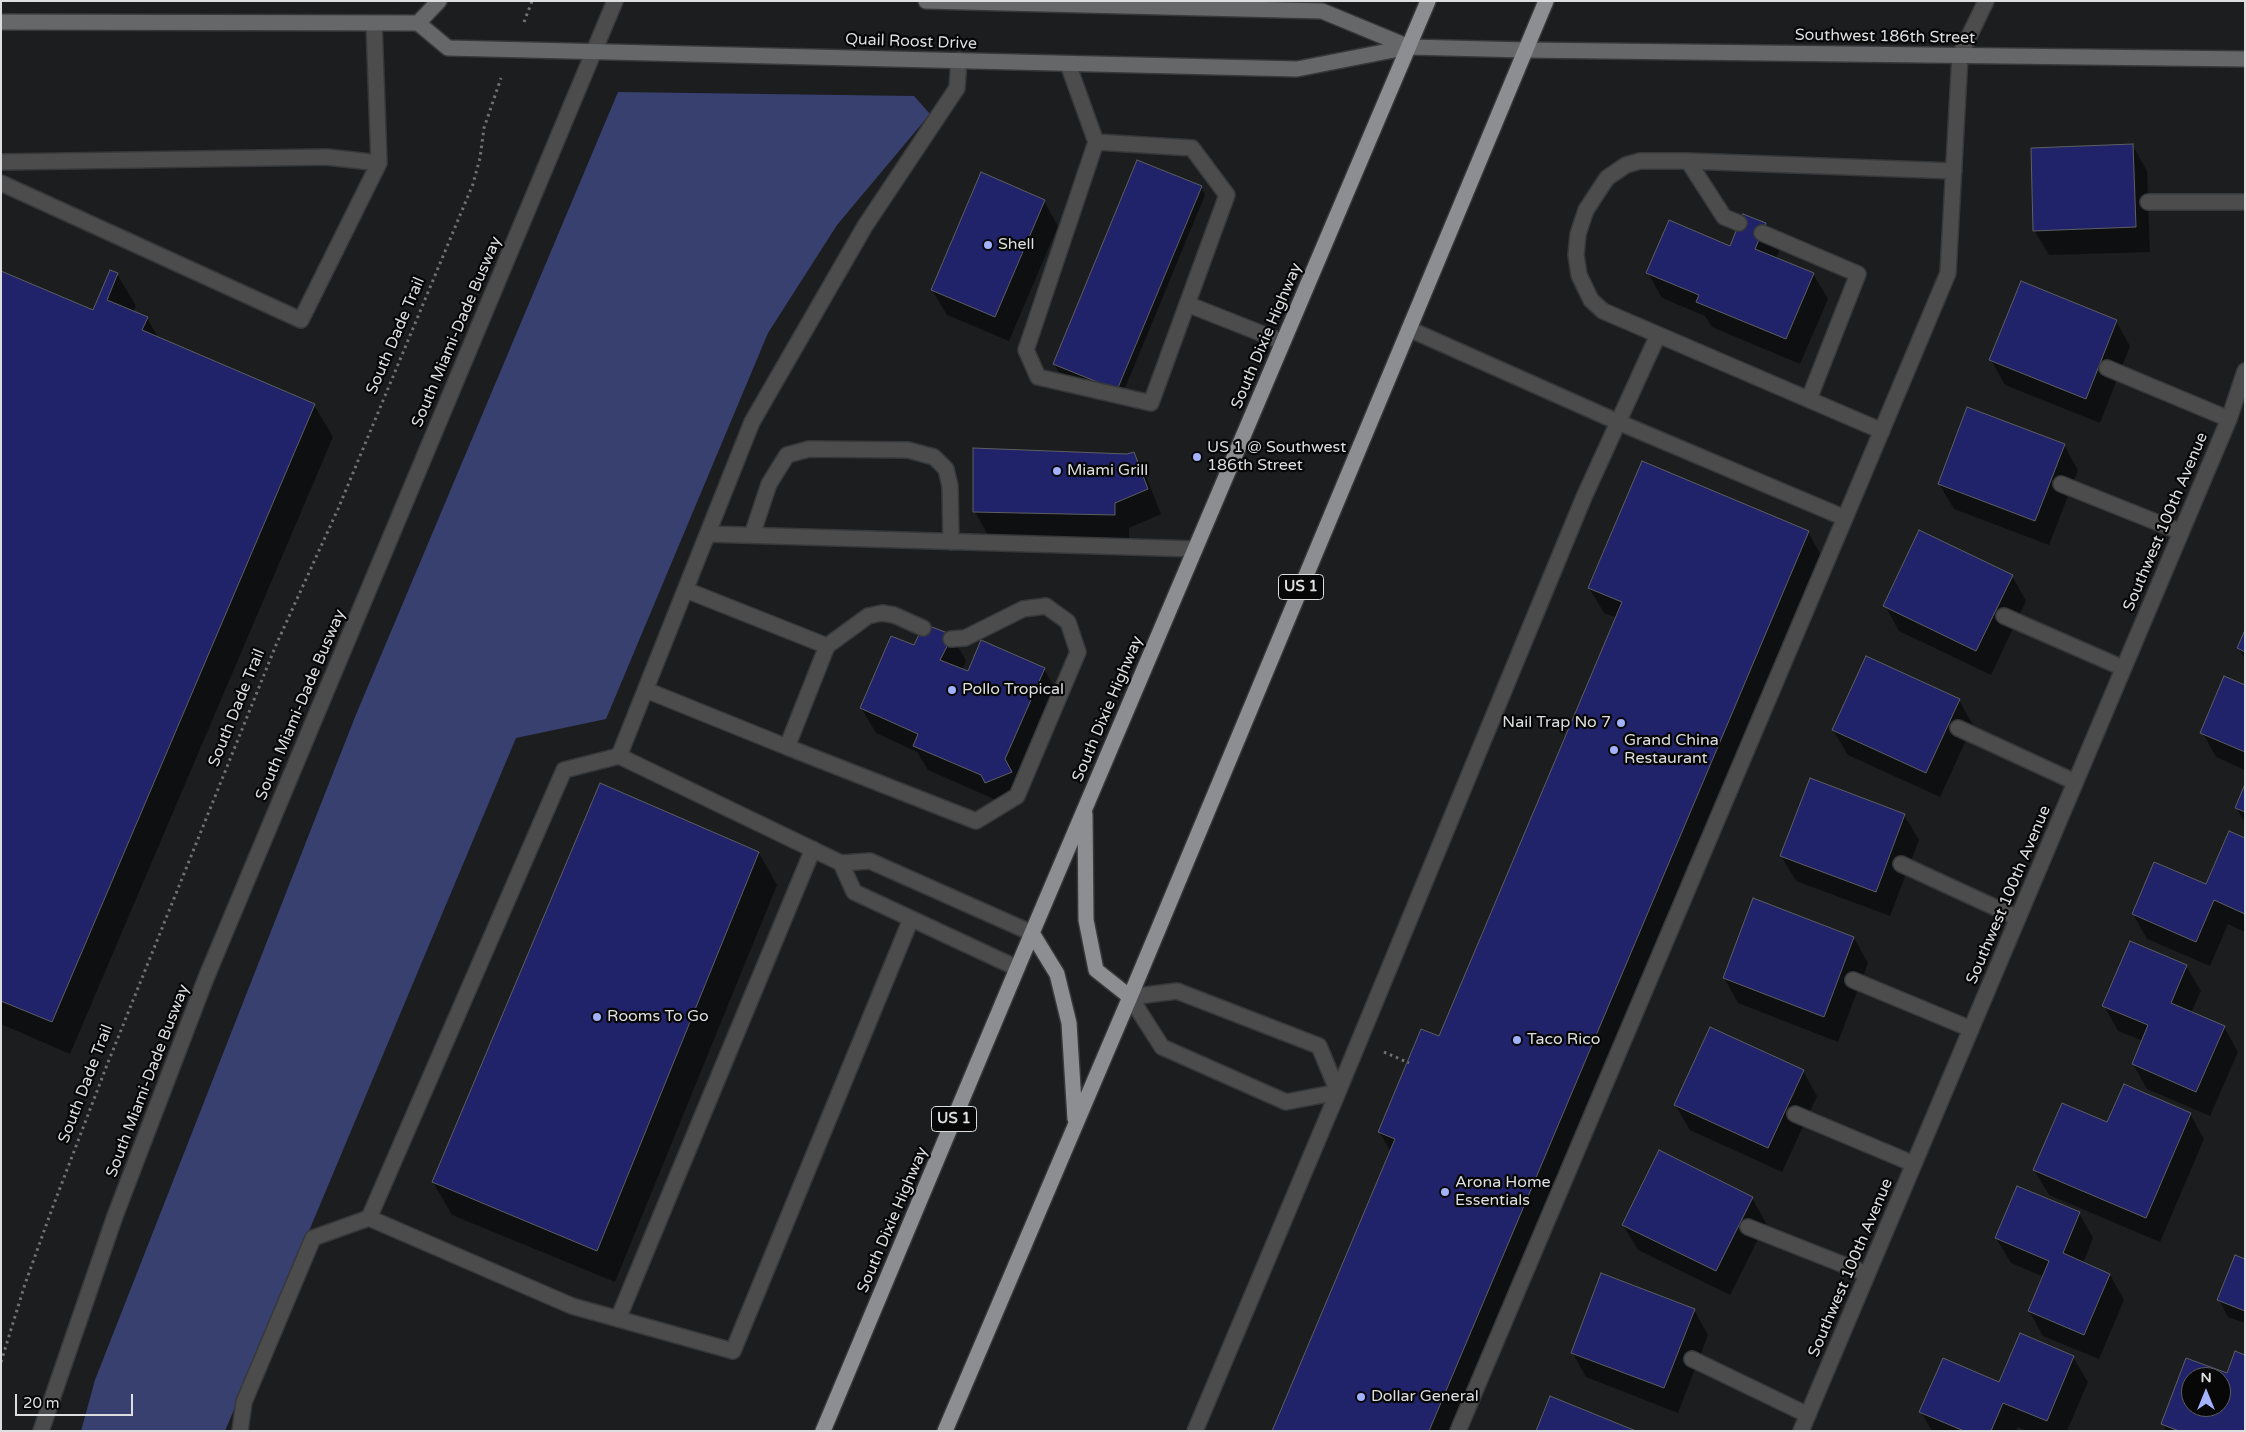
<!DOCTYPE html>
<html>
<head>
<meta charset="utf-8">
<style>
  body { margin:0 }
  #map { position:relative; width:2246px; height:1432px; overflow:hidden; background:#1c1d1f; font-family:"Varela Round",sans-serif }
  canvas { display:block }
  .frame { position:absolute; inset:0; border:2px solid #dddedf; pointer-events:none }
  .north { position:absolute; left:2181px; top:1367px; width:50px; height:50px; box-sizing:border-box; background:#070708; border:1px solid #5d5d5e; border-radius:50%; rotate:0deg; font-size:14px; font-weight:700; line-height:20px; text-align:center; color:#dddedf }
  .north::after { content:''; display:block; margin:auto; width:18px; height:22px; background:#a3b2fd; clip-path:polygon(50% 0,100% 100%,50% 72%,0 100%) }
  .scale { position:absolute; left:15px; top:1394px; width:118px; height:22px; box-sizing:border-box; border:2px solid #dddedf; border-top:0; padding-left:6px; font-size:15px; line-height:18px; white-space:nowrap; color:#dddedf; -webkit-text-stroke:4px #070708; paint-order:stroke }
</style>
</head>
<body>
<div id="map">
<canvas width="2246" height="1432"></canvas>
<div class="frame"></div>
<div class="north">N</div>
<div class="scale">20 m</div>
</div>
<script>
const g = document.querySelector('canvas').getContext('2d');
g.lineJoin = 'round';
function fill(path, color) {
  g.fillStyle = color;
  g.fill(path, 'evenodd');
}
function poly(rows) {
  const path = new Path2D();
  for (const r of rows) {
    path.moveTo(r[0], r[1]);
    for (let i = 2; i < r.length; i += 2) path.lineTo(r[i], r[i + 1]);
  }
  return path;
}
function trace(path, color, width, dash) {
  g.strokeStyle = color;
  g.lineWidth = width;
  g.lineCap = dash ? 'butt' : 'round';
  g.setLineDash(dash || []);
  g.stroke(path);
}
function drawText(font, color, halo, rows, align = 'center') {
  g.font = font + ' "Varela Round",sans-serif';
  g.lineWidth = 4.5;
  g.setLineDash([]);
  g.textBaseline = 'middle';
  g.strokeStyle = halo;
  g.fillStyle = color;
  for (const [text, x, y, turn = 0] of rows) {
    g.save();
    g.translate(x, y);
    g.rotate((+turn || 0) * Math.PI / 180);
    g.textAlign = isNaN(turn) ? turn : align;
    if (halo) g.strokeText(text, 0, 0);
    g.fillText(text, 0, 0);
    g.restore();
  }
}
fill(poly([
  [618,92,914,96,930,114,837,225,768,333,606,719,516,738,225,1431,81,1431,95,1380,355,717]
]), '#384070');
fill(poly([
  [2133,146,2147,171,2150,252,2049,255,2034,230],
  [1201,187,1205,195,1121,398,1059,372,1054,364],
  [1044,201,1058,226,1009,341,947,315,932,290],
  [1765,224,1780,249,1776,259,1813,274,1828,299,1800,364,1712,327,1705,316,1662,298,1648,273,1730,247],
  [1,272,94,312,117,274,136,306,133,312,147,318,159,339,314,405,333,437,70,1054,1,1024],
  [2116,321,2130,346,2100,423,2005,385,1991,360],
  [2064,445,2078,470,2049,545,1954,509,1939,484],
  [1133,454,1147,479,1161,514,1129,528,1129,539,989,537,975,512],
  [1808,532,1822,557,1454,1431,1273,1431,1391,1152,1379,1132,1439,1038,1617,618,1604,613,1589,588],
  [2012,576,2026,601,1991,675,1899,631,1885,606],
  [2245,633,2245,659,2238,648],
  [952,636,966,661,962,670,969,673,1044,669,1058,694,1019,785,1026,797,1001,808,996,800,928,770,917,752,876,733,861,708,914,647],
  [2245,687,2245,770,2216,757,2202,732],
  [1959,700,1973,725,1940,797,1848,755,1833,730],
  [2245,787,2245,823,2236,807],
  [1904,815,1919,840,1890,916,1796,881,1781,856],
  [2245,839,2245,932,2228,924,2210,966,2147,939,2133,914,2207,886],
  [759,853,777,885,615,1282,452,1215,433,1182],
  [1754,900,1854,938,1868,963,1838,1042,1738,1003,1724,978],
  [2186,966,2201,991,2191,1013,2224,1027,2238,1052,2210,1116,2147,1089,2133,1064,2143,1041,2118,1031,2104,1006],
  [1803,1071,1817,1096,1782,1172,1690,1130,1675,1105],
  [2190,1114,2204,1139,2160,1242,2049,1195,2034,1170,2108,1124],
  [1752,1198,1766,1223,1730,1295,1638,1250,1623,1225],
  [2079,1213,2093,1238,2083,1263,2110,1275,2124,1300,2099,1359,2043,1336,2029,1311,2044,1277,2011,1263,1996,1238],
  [2245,1260,2245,1323,2228,1317,2219,1300],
  [1694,1310,1708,1335,1678,1413,1586,1377,1572,1352],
  [2073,1357,2088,1382,2067,1431,2027,1431,2018,1427,2016,1431,1932,1431,1921,1412],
  [2187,1360,2228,1375,2245,1431,2166,1431,2163,1424],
  [2191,1377,2221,1377,2221,1407,2191,1407]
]), '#0007');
const building = poly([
  [2133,144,2136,227,2033,231,2031,148,2133,144],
  [1137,160,1202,186,1117,390,1053,364,1137,160],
  [981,172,1045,200,995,317,931,290,981,172],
  [1743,214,1766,223,1755,249,1814,273,1786,339,1696,302,1699,295,1646,273,1669,220,1730,246,1743,214],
  [110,270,118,273,107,300,148,317,142,330,315,404,52,1022,1,1001,1,271,93,310,110,270],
  [2021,281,2117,320,2086,399,1989,360,2021,281],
  [1967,407,2065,444,2035,521,1938,484,1967,407],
  [973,448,1127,454,1134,452,1148,489,1115,503,1115,515,973,512,973,448],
  [1642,461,1809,531,1429,1431,1272,1431,1395,1139,1378,1132,1421,1029,1439,1036,1622,602,1588,588,1642,461],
  [1919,530,2013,575,1976,651,1883,606,1919,530],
  [924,624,953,635,940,660,968,671,981,640,1045,668,1005,759,1012,772,985,783,981,775,913,746,918,734,860,708,891,636,914,645,924,624],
  [2245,630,2245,652,2237,648,2245,630],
  [1866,656,1960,699,1926,773,1832,730,1866,656],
  [2224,676,2245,685,2245,752,2200,733,2224,676],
  [1810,778,1905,814,1876,892,1780,856,1810,778],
  [600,783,759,852,597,1251,432,1182,600,783],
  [2245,784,2245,812,2235,808,2245,784],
  [2229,831,2245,838,2245,914,2214,900,2196,942,2132,914,2154,862,2206,884,2229,831],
  [1753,898,1854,937,1824,1017,1723,978,1753,898],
  [2130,941,2187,965,2171,1003,2225,1026,2196,1092,2132,1064,2148,1025,2102,1006,2130,941],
  [1710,1027,1804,1070,1768,1148,1674,1105,1710,1027],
  [2124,1084,2191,1113,2146,1218,2033,1170,2062,1103,2107,1122,2124,1084],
  [1659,1150,1753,1197,1716,1271,1622,1225,1659,1150],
  [2017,1186,2080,1212,2063,1253,2110,1274,2084,1335,2028,1311,2049,1261,1995,1238,2017,1186],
  [2235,1255,2245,1259,2245,1311,2217,1300,2235,1255],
  [1601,1273,1695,1309,1664,1388,1571,1353,1601,1273],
  [2020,1333,2074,1356,2047,1421,2003,1403,1991,1431,1964,1431,1919,1412,1943,1358,1999,1382,2020,1333],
  [2235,1351,2245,1355,2245,1431,2179,1431,2161,1424,2186,1358,2227,1373,2235,1351],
  [2191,1377,2221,1377,2221,1407,2191,1407,2191,1377],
  [1550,1396,1636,1431,1536,1431,1550,1396]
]);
fill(building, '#202369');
trace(building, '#5e5f61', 1);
const lane = poly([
  [959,60,957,88,865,226,752,422,619,756,841,863,870,861,1032,933],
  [1068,64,1096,142,1192,148,1227,195,1151,403,1038,377,1026,350,1096,142],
  [1688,161,1724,217,1739,223],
  [1,162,327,157,379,163],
  [1,183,301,320,379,163,374,23],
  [2148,202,2245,202],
  [1762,233,1858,274,1809,399],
  [1187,304,1283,342],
  [1409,329,1618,422,1845,518,1948,273,1960,55,1986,1],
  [2107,368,2229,419],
  [1882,431,1603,311,1591,300,1579,275,1576,255,1578,234,1586,210,1607,178,1626,165,1640,161,1688,161,1954,171],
  [2061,484,2181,532],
  [708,534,1195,549],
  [752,535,769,484,787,455,809,449,908,450,934,457,946,469,950,486,951,542],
  [2004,616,2123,668],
  [827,646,868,616,882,613,894,615,923,628],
  [646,690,787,747,827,646,686,590],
  [1958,728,2075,782],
  [787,747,976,821,1017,796,1078,652,1068,622,1046,606,1023,609,965,638,951,639],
  [619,756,564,770,369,1218,572,1306,733,1351,911,919],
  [841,863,854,892,1017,968],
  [1901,864,2018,918],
  [1853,980,1971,1029],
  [1177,991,1319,1046,1338,1092,1286,1102,1162,1047,1130,997,1177,991],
  [1795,1114,1914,1164],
  [1748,1227,1867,1274],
  [618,1319,813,849],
  [1692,1359,1808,1415],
  [41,1431,115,1216,206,978,615,1],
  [240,1431,244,1402,313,1238,369,1218],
  [1195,1431,1338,1092,1584,497,1658,335],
  [1458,1431,1845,518]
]);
const street = poly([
  [1801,1431,2229,419,2245,371]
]);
const secondary = poly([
  [926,1,1322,11,1409,47],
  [1,22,418,23,448,48,1297,69,1409,47,1526,50,2245,59],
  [418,23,439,1]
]);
const highway = poly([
  [1085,814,1086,920,1096,970,1130,997],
  [1032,933,1057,974,1069,1023,1075,1119],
  [823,1431,1032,933,1428,1],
  [945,1431,1130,997,1546,1]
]);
trace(lane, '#37383a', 18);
trace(street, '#37383a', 18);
trace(secondary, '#37383a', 18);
trace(highway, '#37383a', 18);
trace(poly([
  [524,22,532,1],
  [1384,1052,1409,1063],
  [1,1362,25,1284,52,1209,107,1065,276,645,338,509,473,184,480,158,484,128,501,78]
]), '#707173', 3, [2.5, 4]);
trace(lane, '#4c4c4d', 15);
trace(street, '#4c4c4d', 15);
trace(secondary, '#666769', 15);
trace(highway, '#8d8e91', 15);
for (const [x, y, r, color] of [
  [988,245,5,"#a3b2fd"],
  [1197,457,5,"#a3b2fd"],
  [1057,471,5,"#a3b2fd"],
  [952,690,5,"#a3b2fd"],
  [1621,723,5,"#a3b2fd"],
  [1614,750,5,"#a3b2fd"],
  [597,1017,5,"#a3b2fd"],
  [1517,1040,5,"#a3b2fd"],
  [1445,1192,5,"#a3b2fd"],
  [1361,1397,5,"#a3b2fd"]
]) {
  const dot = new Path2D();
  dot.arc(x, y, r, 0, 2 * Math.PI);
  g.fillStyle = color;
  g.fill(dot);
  trace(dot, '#070708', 2);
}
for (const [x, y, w] of [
  [1301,587,45],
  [954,1119,45]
]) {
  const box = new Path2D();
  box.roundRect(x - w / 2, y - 12.5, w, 25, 4);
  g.fillStyle = '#070708';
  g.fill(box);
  trace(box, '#dddedf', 1);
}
drawText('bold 15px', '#dddedf', null, [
  ["US 1",1301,587],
  ["US 1",954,1119]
]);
drawText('16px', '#dddedf', '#070708', [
  ["Southwest 186th Street",1885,37,1],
  ["Quail Roost Drive",911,42,2],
  ["South Miami-Dade Busway",457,332,-67],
  ["South Dade Trail",396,336,-67],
  ["South Dixie Highway",1267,336,-67],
  ["Southwest 100th Avenue",2166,522,-67],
  ["South Miami-Dade Busway",301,705,-67],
  ["South Dade Trail",237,708,-68],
  ["South Dixie Highway",1108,709,-67],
  ["Southwest 100th Avenue",2009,895,-67],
  ["South Miami-Dade Busway",148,1081,-69],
  ["South Dade Trail",86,1084,-69],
  ["South Dixie Highway",893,1220,-67],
  ["Southwest 100th Avenue",1851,1268,-67]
]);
drawText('16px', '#dddedf', '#070708', [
  ["Shell",998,245],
  ["US 1 @ Southwest",1207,448],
  ["186th Street",1207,466],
  ["Miami Grill",1067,471],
  ["Pollo Tropical",962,690],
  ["Nail Trap No 7",1611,723,"right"],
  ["Grand China",1624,741],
  ["Restaurant",1624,759],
  ["Rooms To Go",607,1017],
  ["Taco Rico",1527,1040],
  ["Arona Home",1455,1183],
  ["Essentials",1455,1201],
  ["Dollar General",1371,1397]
], 'left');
</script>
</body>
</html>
